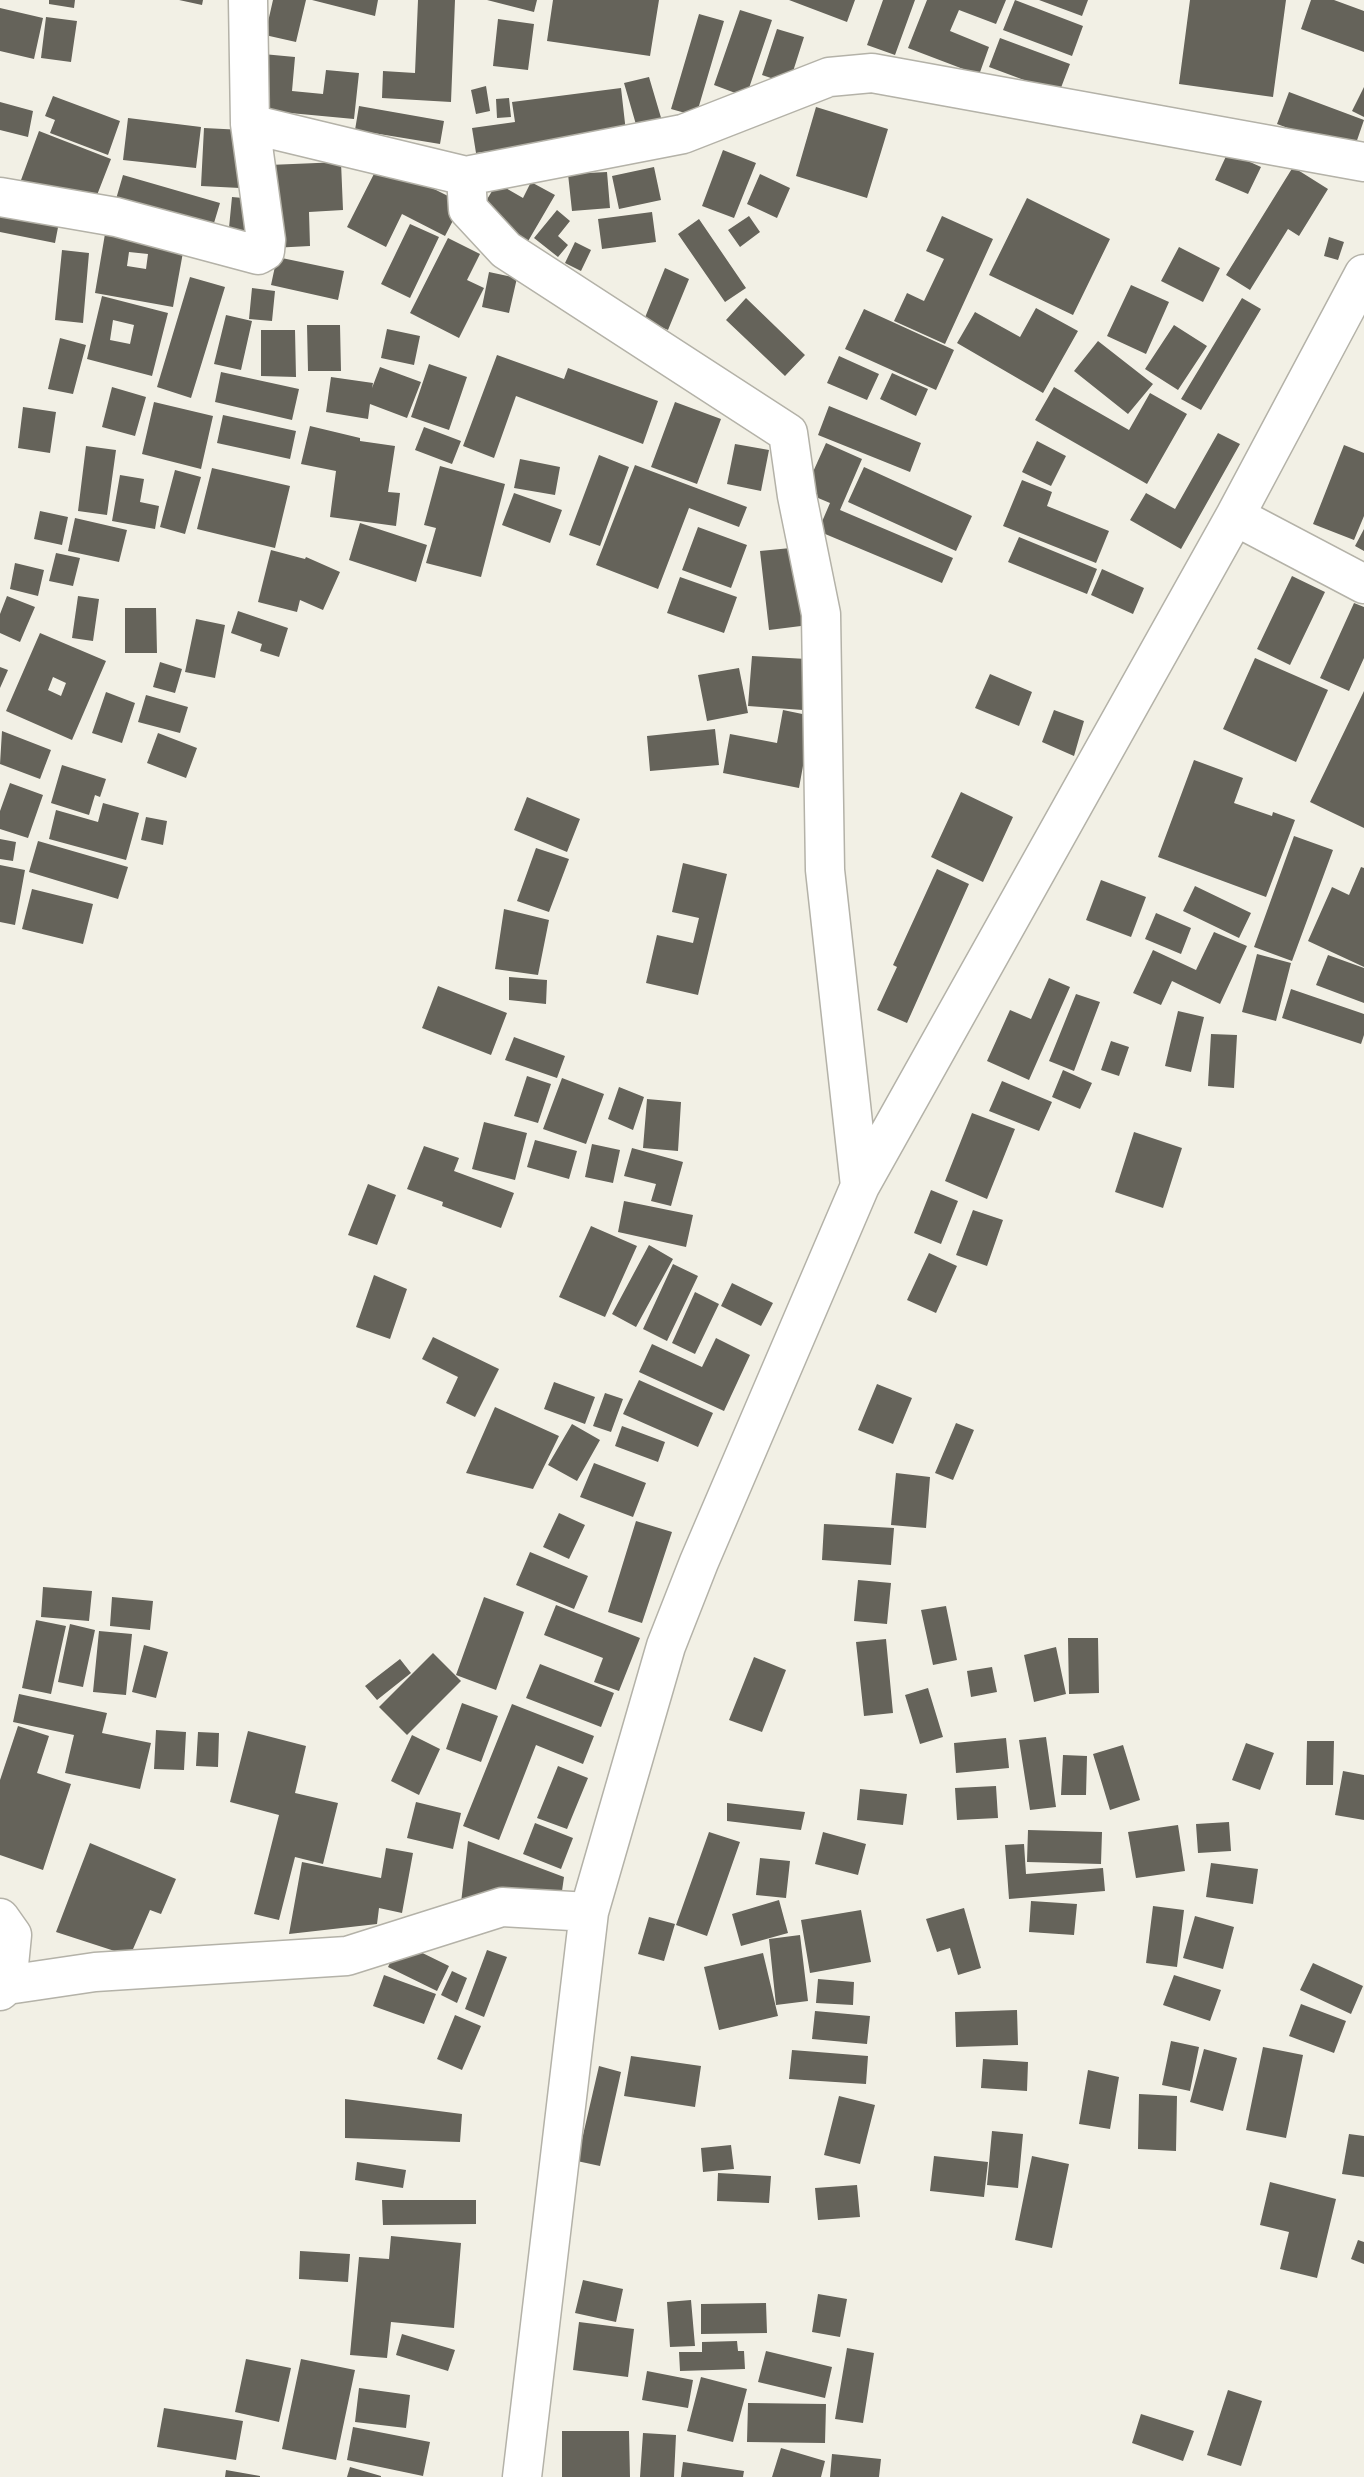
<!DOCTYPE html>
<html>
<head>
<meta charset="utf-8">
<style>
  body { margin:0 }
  canvas { display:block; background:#f2f0e5 }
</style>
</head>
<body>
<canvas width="1364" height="2477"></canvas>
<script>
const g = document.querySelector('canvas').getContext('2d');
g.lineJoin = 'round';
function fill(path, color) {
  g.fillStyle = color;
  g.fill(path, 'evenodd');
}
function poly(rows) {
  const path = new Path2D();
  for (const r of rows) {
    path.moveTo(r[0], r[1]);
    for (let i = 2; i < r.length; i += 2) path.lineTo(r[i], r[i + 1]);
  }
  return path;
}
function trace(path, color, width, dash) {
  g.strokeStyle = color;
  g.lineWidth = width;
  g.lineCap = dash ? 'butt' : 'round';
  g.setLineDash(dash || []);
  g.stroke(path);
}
fill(poly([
  [49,0,75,0,74,8,49,4],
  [179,0,203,0,202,5],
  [273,0,306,0,296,42,265,35],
  [312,0,378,0,375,16],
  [418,0,455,0,451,102,382,98,383,71,415,73],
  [487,0,537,0,534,12],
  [553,0,659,0,650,56,547,41],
  [789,0,855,0,847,22],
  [883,0,915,0,895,55,867,45],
  [927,0,1006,0,996,24,959,10,950,31,989,47,979,75,908,48],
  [1015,0,1083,26,1072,56,1003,30],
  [1039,0,1088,0,1082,16],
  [1190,0,1286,0,1273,97,1179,84],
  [1311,0,1334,0,1364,11,1364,52,1301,29],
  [0,8,43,18,34,59,0,51],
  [740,10,772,20,746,97,714,85],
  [699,14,724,21,696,116,671,109],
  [46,17,77,21,71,62,41,58],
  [498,19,534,24,528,70,493,66],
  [777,29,804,37,789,84,762,75],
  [1000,38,1070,64,1059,93,989,67],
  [263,54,295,57,292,91,323,94,326,70,359,73,354,119,258,110],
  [649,77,662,121,637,128,624,83],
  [486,86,490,111,476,114,471,90],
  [1364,87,1364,117,1352,111],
  [621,88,626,132,476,153,472,128,515,122,512,102],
  [1289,92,1364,120,1353,152,1277,124],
  [53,96,120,121,108,155,50,133,55,120,45,116],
  [509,98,511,117,497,118,496,99],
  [0,102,33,111,28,137,0,130],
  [359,106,444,121,440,144,355,130],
  [816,107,888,129,867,198,796,176],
  [128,118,201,127,196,168,123,160],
  [204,128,243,130,240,188,201,186],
  [39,131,111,159,92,208,21,180],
  [723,150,756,163,734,218,702,206],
  [1228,152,1261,167,1248,194,1215,180],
  [341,162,343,210,309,212,310,246,272,248,269,165],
  [380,162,462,203,445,236,402,214,386,247,347,227],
  [654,167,661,200,619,209,612,176],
  [1293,167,1328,189,1299,236,1288,229,1250,290,1226,275],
  [607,172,610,208,572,211,568,174],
  [760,174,790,188,777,218,747,204],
  [123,175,220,203,211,233,114,206],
  [531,182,555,195,527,243,478,214,497,183,523,198],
  [232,197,254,199,250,240,228,238],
  [1027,198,1110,239,1073,315,989,275],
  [0,206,60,217,55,243,0,232],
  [557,210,570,221,558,236,568,245,558,257,534,238],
  [652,212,656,242,602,249,598,219],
  [749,216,760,232,740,247,728,230],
  [942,216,993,239,945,344,894,321,907,293,924,301,944,259,926,251],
  [699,219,746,288,725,302,678,234],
  [107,222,186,236,173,307,95,293],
  [129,252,148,254,146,269,127,266],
  [410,224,439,237,410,298,381,284],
  [1329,237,1344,242,1338,260,1324,256],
  [448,238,480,254,467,280,484,288,459,338,410,313],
  [575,242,591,250,581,271,565,263],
  [1179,247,1220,268,1203,302,1161,281],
  [62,250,89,253,83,323,55,320],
  [277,257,344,271,338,300,271,285],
  [665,268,689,279,668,330,644,320],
  [489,272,517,278,509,313,482,307],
  [190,277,225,287,191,398,157,387],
  [1131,285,1169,302,1146,354,1107,336],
  [252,288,275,291,272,321,249,319],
  [102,296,168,313,152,376,87,359],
  [113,320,134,325,130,344,110,340],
  [746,298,805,355,785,376,726,320],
  [1242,298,1261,309,1201,410,1181,399],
  [1036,308,1078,331,1043,393,957,343,975,312,1020,337],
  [864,309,954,350,936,390,845,349],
  [226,315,252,321,241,370,214,364],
  [307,325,340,325,341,371,308,371],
  [1174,325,1207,346,1178,390,1145,369],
  [387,329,420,336,414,365,381,358],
  [261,330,295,330,296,377,261,376],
  [60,338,86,345,73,394,48,389],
  [1098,341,1153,384,1128,414,1074,371],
  [497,355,564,379,568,368,658,401,643,444,516,396,494,458,463,446],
  [839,356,879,374,867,400,827,383],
  [429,364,467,377,449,430,411,417],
  [380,367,421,382,407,418,370,404,368,419,326,412,331,377,373,383,372,388],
  [221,372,299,389,292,420,215,402],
  [892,373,928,389,916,416,880,399],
  [112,387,146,397,135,436,102,427],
  [1054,387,1129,430,1150,393,1187,414,1147,484,1035,420],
  [154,402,213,416,201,469,142,454],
  [675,402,721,419,697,484,651,467],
  [829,406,921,443,910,472,818,435],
  [23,407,56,412,50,453,18,448],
  [223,415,296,431,290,459,217,443],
  [310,426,360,438,360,441,395,446,388,492,400,493,396,526,330,517,336,471,301,464],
  [424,427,461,441,452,464,415,450],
  [1218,433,1240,444,1181,549,1130,520,1146,493,1175,509],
  [1037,441,1066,456,1051,486,1022,472],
  [826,443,862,459,840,510,953,558,942,583,818,531,830,503,804,492],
  [735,444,769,450,761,491,727,484],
  [1344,445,1364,453,1364,516,1354,540,1313,524],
  [86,446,116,450,107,515,78,511],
  [599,455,629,467,600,546,569,535],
  [520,459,560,467,555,495,514,488],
  [635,465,747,507,739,527,689,508,658,589,596,565],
  [440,466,505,484,481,577,426,563,436,528,424,525],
  [864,467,972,516,956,551,848,502],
  [212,468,290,486,275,548,197,529],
  [175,470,201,477,185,534,160,527],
  [120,475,144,479,140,502,159,506,155,529,112,521],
  [1022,480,1052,492,1047,506,1109,531,1096,563,1003,526],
  [514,493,562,510,550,543,502,525],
  [40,511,68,517,62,545,34,539],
  [75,518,127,530,119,562,68,551],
  [360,523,427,545,416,582,349,560],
  [698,527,747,545,731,588,682,570],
  [1364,529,1364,551,1355,546],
  [1019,537,1097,569,1087,594,1008,562],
  [801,547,809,625,769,630,760,551],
  [271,550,305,559,306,557,340,572,323,610,300,600,297,612,258,602],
  [56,553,80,558,73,586,49,581],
  [15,563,44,570,38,596,10,589],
  [1102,569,1144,588,1133,614,1091,595],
  [1292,576,1325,592,1290,665,1257,649],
  [680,577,737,597,724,633,667,613],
  [7,596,35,607,20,642,0,633,0,614],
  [78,596,99,599,93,641,72,638],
  [1354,603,1364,607,1364,658,1349,691,1320,678],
  [125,608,156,608,157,653,125,653],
  [238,611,288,628,279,657,260,651,262,644,231,633],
  [196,619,225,625,215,678,185,672],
  [40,633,106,661,72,740,6,711],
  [53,677,66,683,61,696,48,690],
  [752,656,807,659,803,710,748,706],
  [1255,658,1328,690,1296,762,1223,729],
  [160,662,182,669,175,693,153,687],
  [0,667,8,670,0,688],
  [739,668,748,713,707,721,698,675],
  [990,674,1032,692,1019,726,975,708],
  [1364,691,1364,828,1310,802],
  [106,692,135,703,122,743,92,733],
  [146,695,188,707,180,733,138,722],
  [783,710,812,716,799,788,723,773,730,734,777,743],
  [1054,710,1084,721,1074,756,1042,742],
  [715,729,719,765,650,771,647,736],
  [2,731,51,750,40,779,0,764],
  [158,733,197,748,186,778,147,763],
  [1194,760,1243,778,1234,803,1272,816,1273,812,1295,820,1266,897,1158,857],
  [62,765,106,779,100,797,95,795,89,815,51,803],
  [10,783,43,795,28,838,0,829,0,811],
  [961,792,1013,817,983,882,931,857],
  [527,797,580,819,567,852,514,830],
  [103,803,139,813,126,860,49,839,56,810,98,822],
  [146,817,167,821,163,845,141,840],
  [1294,836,1333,850,1292,961,1254,947],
  [0,839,16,842,13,861,0,859],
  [38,841,128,867,118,899,29,872],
  [536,848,569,859,549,912,517,901],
  [683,863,727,874,698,995,646,983,657,935,693,943,699,918,672,912],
  [0,865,25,870,15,925,0,922],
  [1361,867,1364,868,1364,967,1308,941,1332,887,1349,895],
  [937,869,969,884,907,1023,877,1010,897,967,893,965],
  [1101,880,1146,897,1131,937,1086,920],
  [1195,886,1251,913,1239,938,1183,911],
  [32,889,93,904,83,944,22,929],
  [504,909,549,920,538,975,495,969],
  [1156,913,1191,928,1181,954,1145,939],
  [1214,932,1247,946,1220,1004,1172,981,1161,1005,1133,993,1153,950,1196,970],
  [1257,954,1291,963,1276,1021,1242,1012],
  [1328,955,1364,968,1364,1003,1316,985],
  [509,977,547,980,546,1004,509,1000],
  [1049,978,1070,987,1029,1080,987,1061,1010,1010,1031,1019],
  [438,986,507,1013,491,1055,422,1028],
  [1291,989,1364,1014,1364,1035,1361,1044,1282,1018],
  [1076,994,1100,1002,1074,1071,1049,1061],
  [1178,1011,1204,1017,1191,1072,1165,1066],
  [1211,1034,1237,1035,1234,1088,1208,1086],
  [514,1037,565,1056,557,1078,505,1060],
  [1111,1041,1129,1047,1119,1076,1101,1070],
  [1063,1070,1092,1083,1080,1109,1052,1097],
  [527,1076,551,1084,538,1123,514,1116],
  [562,1078,604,1094,586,1144,543,1129],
  [1002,1081,1052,1102,1039,1131,989,1111],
  [619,1087,644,1097,633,1130,608,1119],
  [647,1099,681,1102,678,1151,643,1148],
  [972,1113,1015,1129,987,1199,945,1181],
  [484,1122,527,1133,515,1180,472,1169],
  [1134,1132,1182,1148,1163,1208,1115,1192],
  [535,1140,577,1151,569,1179,527,1167],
  [592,1144,620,1150,613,1183,585,1177],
  [424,1146,459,1158,454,1171,514,1193,501,1228,442,1206,443,1202,407,1189],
  [632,1148,683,1162,671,1206,651,1201,656,1184,624,1176],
  [368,1184,396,1195,377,1245,348,1235],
  [931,1190,958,1201,941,1244,914,1233],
  [624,1201,693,1215,686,1247,618,1232],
  [973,1210,1003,1220,987,1266,956,1255],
  [591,1226,637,1246,605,1317,559,1297],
  [649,1245,673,1259,636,1327,612,1314],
  [929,1253,957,1266,936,1313,907,1300],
  [673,1264,698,1276,667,1341,643,1329],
  [374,1275,407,1289,390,1339,356,1327],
  [732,1283,773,1303,761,1326,721,1306],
  [695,1292,719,1304,695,1354,672,1343],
  [433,1337,499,1369,475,1417,446,1403,458,1377,422,1359],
  [716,1338,750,1355,724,1411,639,1372,652,1344,702,1367],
  [639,1380,713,1413,698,1447,623,1414],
  [554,1382,595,1397,585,1424,544,1409],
  [877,1384,912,1398,893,1444,858,1430],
  [605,1393,623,1399,611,1432,593,1426],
  [495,1407,559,1436,533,1489,466,1473],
  [956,1423,974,1430,953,1480,935,1473],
  [572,1424,600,1440,577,1481,548,1465],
  [622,1426,665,1442,658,1462,615,1446],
  [594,1463,646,1483,633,1517,580,1497],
  [896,1473,930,1477,926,1528,891,1525],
  [559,1513,585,1525,569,1559,543,1547],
  [636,1521,672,1532,642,1623,608,1612],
  [824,1524,894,1528,891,1565,822,1560],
  [530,1552,588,1576,574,1609,516,1585],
  [858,1580,891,1583,887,1624,854,1621],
  [43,1587,92,1591,89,1621,41,1617],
  [112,1597,153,1601,150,1630,110,1626],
  [484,1597,524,1612,496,1690,456,1675],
  [556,1605,640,1638,619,1691,594,1682,603,1658,544,1635],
  [946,1606,957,1660,933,1665,921,1610],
  [36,1620,66,1626,51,1694,22,1688],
  [70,1624,95,1630,83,1687,58,1682],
  [99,1631,132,1634,126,1695,93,1692],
  [1068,1638,1098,1638,1099,1693,1069,1694],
  [886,1639,893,1713,864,1716,856,1642],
  [144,1645,168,1652,156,1698,132,1692],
  [1056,1647,1066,1694,1034,1702,1024,1655],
  [433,1653,461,1681,407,1735,379,1707],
  [754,1657,786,1670,762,1732,729,1720],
  [400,1659,411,1673,377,1700,365,1686],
  [540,1664,614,1693,601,1727,526,1698],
  [992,1667,997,1692,971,1697,967,1671],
  [928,1688,943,1737,920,1744,905,1695],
  [19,1694,107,1713,102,1733,151,1743,140,1789,65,1773,74,1735,13,1722],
  [462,1703,498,1716,481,1762,446,1749],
  [512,1704,594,1736,583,1764,536,1745,499,1840,463,1826],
  [18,1726,49,1736,37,1773,71,1784,43,1870,0,1855,0,1780],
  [156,1730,186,1732,184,1770,154,1769],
  [248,1731,306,1746,295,1793,338,1803,323,1864,295,1857,279,1920,254,1914,279,1815,230,1802],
  [198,1732,219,1733,218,1767,196,1766],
  [412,1735,440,1749,419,1795,391,1781],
  [1046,1737,1056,1807,1030,1810,1019,1740],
  [1006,1738,1009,1768,956,1773,954,1743],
  [1307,1741,1334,1741,1333,1785,1306,1785],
  [1246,1743,1274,1753,1260,1790,1232,1780],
  [1123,1745,1140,1800,1110,1810,1093,1754],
  [1063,1755,1087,1756,1086,1795,1061,1795],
  [558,1766,588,1778,567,1829,537,1818],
  [1343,1771,1364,1775,1364,1820,1335,1815],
  [996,1786,998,1818,957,1820,955,1788],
  [860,1789,907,1794,903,1825,857,1820],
  [416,1802,461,1813,453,1849,407,1838],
  [727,1803,805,1812,801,1830,727,1821],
  [1229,1822,1231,1851,1198,1853,1196,1824],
  [535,1823,573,1838,561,1869,523,1854],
  [1178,1825,1185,1871,1136,1878,1128,1832],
  [1028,1830,1102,1832,1101,1864,1027,1862],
  [709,1832,740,1842,707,1936,676,1925],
  [823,1832,866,1844,858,1875,815,1864],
  [468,1841,564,1877,560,1905,461,1903],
  [90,1843,176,1879,161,1914,150,1910,130,1956,56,1932],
  [1024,1844,1026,1874,1103,1868,1105,1891,1009,1899,1005,1845],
  [386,1848,413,1853,402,1913,379,1908,377,1924,289,1934,302,1862,381,1878],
  [760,1858,790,1861,786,1898,756,1895],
  [1211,1863,1258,1869,1253,1904,1206,1897],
  [779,1900,788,1933,741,1946,732,1914],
  [1031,1901,1077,1904,1074,1935,1029,1932],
  [1153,1906,1184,1910,1177,1967,1146,1963],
  [964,1908,981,1968,958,1975,950,1948,937,1952,926,1919],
  [861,1910,871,1962,810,1973,801,1920],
  [1195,1916,1234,1927,1223,1969,1183,1958],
  [649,1917,675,1924,664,1961,638,1954],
  [800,1935,808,2001,776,2005,769,1939],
  [400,1942,449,1966,437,1991,388,1967],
  [487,1950,507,1957,484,2017,465,2009],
  [763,1953,778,2016,719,2030,704,1967],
  [1313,1963,1363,1986,1351,2014,1300,1990],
  [452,1971,467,1978,457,2003,441,1995],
  [384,1975,436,1994,424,2024,373,2006],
  [1174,1975,1221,1990,1210,2021,1163,2005],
  [818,1979,854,1982,853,2005,816,2003],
  [1301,2004,1346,2021,1334,2053,1289,2036],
  [1017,2010,1018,2045,956,2047,955,2012],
  [815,2011,870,2016,867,2044,812,2039],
  [455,2015,481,2026,462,2070,437,2059],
  [1171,2041,1199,2047,1190,2091,1162,2085],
  [1263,2047,1303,2055,1286,2138,1246,2130],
  [1204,2049,1237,2058,1223,2111,1190,2102],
  [792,2050,868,2056,866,2084,789,2079],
  [631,2056,701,2066,695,2107,624,2096],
  [983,2059,1028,2062,1027,2091,981,2088],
  [599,2066,621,2072,600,2166,577,2161],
  [1088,2070,1119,2077,1110,2129,1079,2124],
  [1139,2094,1177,2096,1176,2151,1138,2149],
  [839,2096,875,2105,860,2164,824,2155],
  [345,2099,462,2114,460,2142,345,2138],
  [992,2131,1023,2134,1018,2188,987,2185],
  [1349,2134,1364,2136,1364,2177,1342,2174],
  [731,2145,734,2169,703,2172,701,2148],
  [934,2156,988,2162,984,2197,930,2191],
  [1032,2156,1069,2164,1052,2248,1015,2240],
  [357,2162,406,2170,403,2188,355,2180],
  [718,2173,771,2176,769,2203,717,2201],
  [1270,2182,1336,2199,1317,2278,1280,2269,1289,2232,1260,2225],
  [857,2185,860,2217,818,2220,815,2188],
  [382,2200,476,2200,476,2224,383,2225],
  [391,2236,461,2243,454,2328,391,2322,387,2358,350,2355,359,2257,389,2259],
  [1358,2240,1364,2242,1364,2264,1351,2259],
  [300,2251,350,2254,348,2282,299,2279],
  [583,2280,623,2289,616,2322,575,2313],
  [818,2294,847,2299,840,2337,812,2332],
  [691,2300,695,2346,670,2347,667,2302],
  [766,2303,767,2333,701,2334,701,2304],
  [579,2322,634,2329,628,2377,573,2370],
  [402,2334,455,2350,448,2371,396,2355],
  [737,2341,738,2351,744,2351,745,2369,680,2371,679,2352,702,2352,702,2342],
  [847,2348,874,2353,863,2423,835,2419],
  [766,2351,832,2367,825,2398,758,2382],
  [246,2359,291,2368,279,2422,235,2412],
  [301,2359,355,2370,336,2460,282,2449],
  [647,2371,693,2380,688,2408,642,2400],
  [701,2377,747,2389,733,2442,687,2431],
  [359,2388,410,2395,406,2428,355,2422],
  [1228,2390,1262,2401,1241,2466,1207,2455],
  [748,2403,826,2404,825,2443,747,2442],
  [164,2408,243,2421,236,2460,157,2447],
  [1141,2414,1194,2431,1183,2461,1132,2443],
  [353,2427,430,2442,423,2476,347,2460],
  [562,2431,629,2431,630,2477,562,2477],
  [643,2433,676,2435,674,2477,640,2477],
  [781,2448,825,2461,821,2477,772,2477],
  [832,2454,881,2459,879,2477,830,2477],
  [683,2462,744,2471,743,2477,681,2477],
  [350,2467,381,2476,381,2477,347,2477],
  [226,2470,260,2476,260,2477,225,2477]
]), '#65635a');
const street = poly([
  [250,124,466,176,683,134,829,77,872,73,1364,162],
  [466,176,468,209,506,250,788,433,797,496,821,614,825,870,860,1186],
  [0,197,116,217,258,255,265,251,266,240,250,124,248,0],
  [1235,516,1364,584],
  [0,1918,12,1935,7,1985],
  [0,1991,7,1985,95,1972,347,1956,502,1907,589,1912],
  [522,2477,589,1912,666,1646,699,1562,860,1186,1235,516,1364,274]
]);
trace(street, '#b4b2a8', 41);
trace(street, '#fff', 38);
</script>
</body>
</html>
